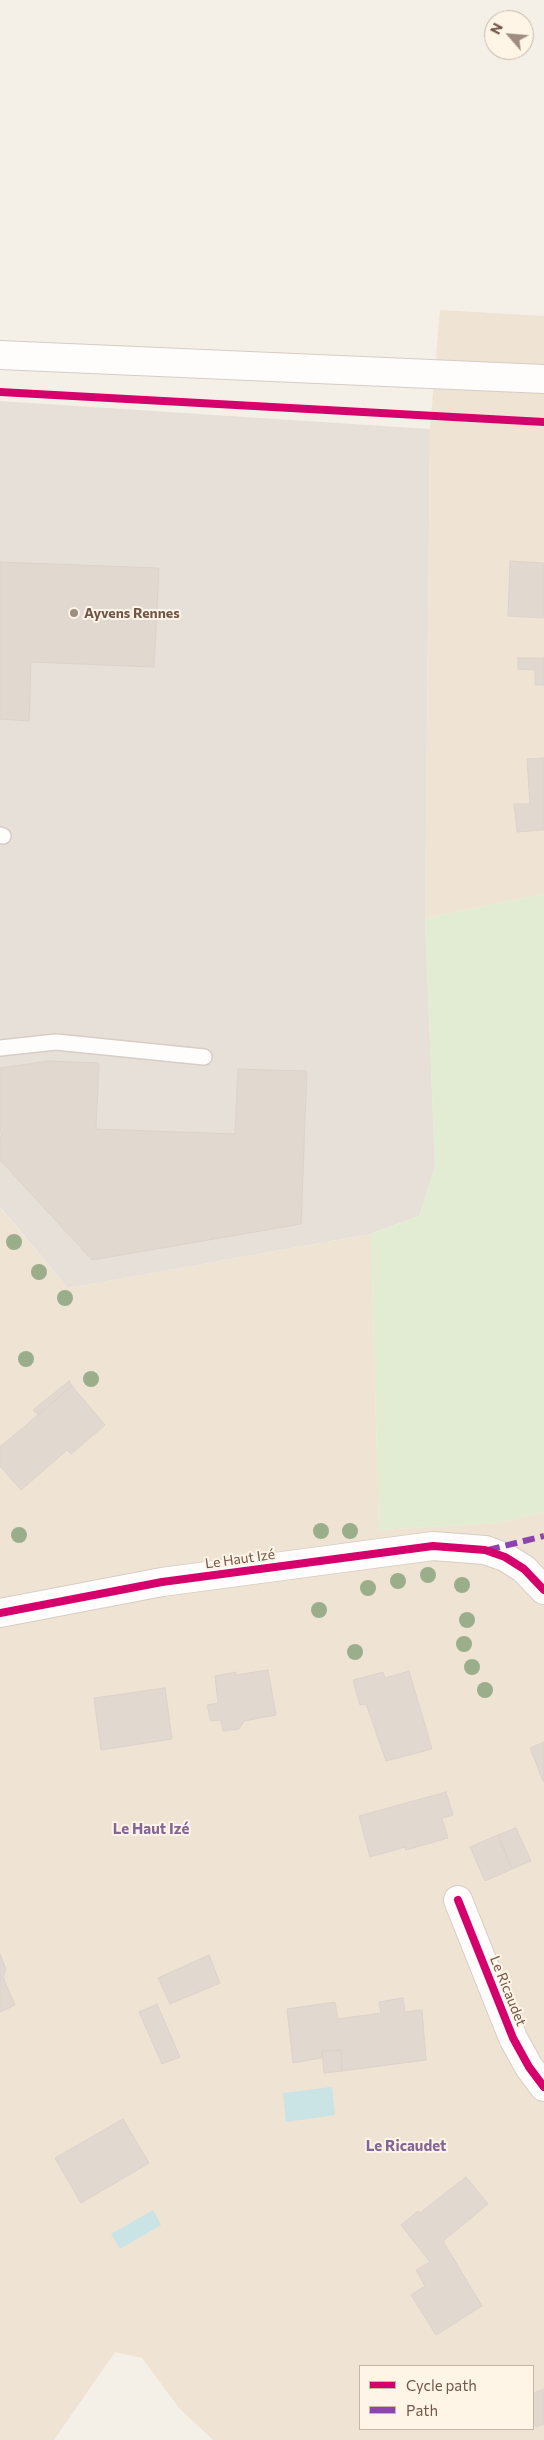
<!DOCTYPE html>
<html>
<head>
<meta charset="utf-8">
<style>
  body { margin:0 }
  #map { position:relative; width:544px; height:2440px; overflow:hidden; background:#f5f0e7; font-family:Commissioner,sans-serif }
  canvas { display:block }
  .legend { position:absolute; left:359px; top:2365px; width:175px; height:65px; box-sizing:border-box; background:#fef5e7; border:1px solid #c6b6a8; margin:0; padding:6px 9px; list-style:none; font-size:15px; color:#715749 }
  .legend li { display:flex; align-items:center; gap:10px; height:25px }
  .legend b { width:25px; border:1px solid #c6b6a8 }
  .north { position:absolute; left:484px; top:10px; width:50px; height:50px; box-sizing:border-box; background:#fef5e7; border:1px solid #c6b6a8; border-radius:50%; rotate:297deg; font-size:14px; font-weight:700; line-height:20px; text-align:center; color:#715749 }
  .north::after { content:''; display:block; margin:auto; width:18px; height:22px; background:#9f8d80; clip-path:polygon(50% 0,100% 100%,50% 72%,0 100%) }
</style>
</head>
<body>
<div id="map">
<canvas width="544" height="2440"></canvas>
<ul class="legend">
<li><b style="height:6px;background:#d6006c"></b>Cycle path</li>
<li><b style="height:6px;background:#8e44ad"></b>Path</li>
</ul>
<div class="north">N</div>
</div>
<script>
const g = document.querySelector('canvas').getContext('2d');
g.lineJoin = 'round';
function fill(path, color) {
  g.fillStyle = color;
  g.fill(path, 'evenodd');
}
function poly(rows) {
  const path = new Path2D();
  for (const r of rows) {
    path.moveTo(r[0], r[1]);
    for (let i = 2; i < r.length; i += 2) path.lineTo(r[i], r[i + 1]);
  }
  return path;
}
function trace(path, color, width, dash) {
  g.strokeStyle = color;
  g.lineWidth = width;
  g.lineCap = dash ? 'butt' : 'round';
  g.setLineDash(dash || []);
  g.stroke(path);
}
function drawText(font, color, halo, rows, align = 'center') {
  g.font = font + ' Commissioner,sans-serif';
  g.lineWidth = 4;
  g.setLineDash([]);
  g.textBaseline = 'middle';
  g.strokeStyle = halo;
  g.fillStyle = color;
  for (const [text, x, y, turn = 0] of rows) {
    g.save();
    g.translate(x, y);
    g.rotate((+turn || 0) * Math.PI / 180);
    g.textAlign = isNaN(turn) ? turn : align;
    if (halo) g.strokeText(text, 0, 0);
    g.fillText(text, 0, 0);
    g.restore();
  }
}
fill(poly([
  [440,310,544,316,544,894,425,918,430,429],
  [0,1208,68,1288,371,1234,379,1530,498,1523,544,1512,544,2440,213,2440,179,2408,142,2358,115,2352,54,2440,0,2440],
  [360,2366,533,2366,533,2429,360,2429]
]), '#efe3d4');
fill(poly([
  [0,401,430,429,425,918,435,1167,419,1216,370,1234,68,1288,0,1207]
]), '#e7e0d9');
fill(poly([
  [544,894,544,1512,498,1523,379,1530,371,1234,419,1216,435,1167,425,918]
]), '#e1ecd2');
fill(poly([
  [332,2087,335,2115,286,2122,283,2093],
  [153,2210,161,2225,120,2249,111,2234]
]), '#cae3e5');
const building = poly([
  [510,561,544,563,544,618,508,616,510,561],
  [0,562,159,568,154,667,31,662,29,721,0,719,0,562],
  [518,658,544,658,544,685,535,685,535,670,518,669,518,658],
  [544,758,544,830,517,832,514,804,530,804,527,759,544,758],
  [48,1061,99,1063,96,1129,235,1134,238,1069,307,1071,301,1224,92,1260,0,1160,0,1137,2,1135,0,1133,0,1068,48,1061],
  [69,1381,72,1386,38,1415,33,1410,69,1381],
  [72,1386,105,1425,71,1454,67,1450,21,1490,0,1466,0,1447,72,1386],
  [268,1670,276,1715,244,1721,239,1729,223,1731,221,1720,211,1721,207,1705,218,1703,215,1676,236,1672,236,1675,268,1670],
  [409,1671,432,1749,386,1761,366,1704,360,1705,353,1680,383,1672,385,1678,409,1671],
  [165,1688,172,1739,101,1750,94,1698,165,1688],
  [544,1742,544,1781,543,1781,530,1748,544,1742],
  [446,1792,453,1815,442,1818,448,1838,406,1850,405,1847,370,1857,359,1816,446,1792],
  [516,1828,531,1861,512,1869,498,1835,516,1828],
  [498,1835,512,1869,485,1881,470,1847,498,1835],
  [0,1954,6,1969,3,1977,15,2005,0,2012,0,1954],
  [209,1955,220,1983,170,2004,158,1978,209,1955],
  [403,1998,405,2012,422,2010,426,2060,342,2071,341,2050,322,2051,321,2058,293,2063,287,2009,335,2002,338,2019,381,2013,379,2002,403,1998],
  [157,2004,180,2057,162,2064,139,2012,157,2004],
  [341,2050,342,2071,324,2073,322,2051,341,2050],
  [123,2119,149,2163,81,2203,55,2158,123,2119],
  [466,2177,488,2204,443,2241,482,2306,436,2335,411,2295,425,2286,416,2270,430,2262,401,2225,418,2211,420,2213,466,2177],
  [544,2389,544,2424,536,2427,533,2419,533,2393,544,2389]
]);
fill(building, '#e1d8cf');
trace(building, '#ded3ca', 1);
const lane = poly([
  [0,835,3,836],
  [0,1048,56,1042,204,1057]
]);
const street = poly([
  [0,1613,162,1582,433,1546,485,1550,505,1557,524,1569,544,1590],
  [458,1900,513,2038,529,2067,544,2087]
]);
const secondary = poly([
  [0,355,544,379]
]);
trace(lane, '#d7cdc5', 18);
trace(street, '#d7cdc5', 30);
trace(secondary, '#d6ccc4', 30);
trace(lane, '#fefdfb', 15);
trace(street, '#fefdfb', 28);
trace(secondary, '#fefdfb', 28);
trace(poly([
  [488,1550,544,1536]
]), '#8e44ad', 6, [12, 6]);
trace(poly([
  [0,392,544,422],
  [0,1613,162,1582,433,1546,485,1550,505,1557,524,1569,544,1590],
  [458,1900,513,2038,529,2067,544,2087]
]), '#d6006c', 8);
g.fillStyle = '#9bae8c';
for (const [x, y] of [
  [14,1242],
  [39,1272],
  [65,1298],
  [26,1359],
  [91,1379],
  [321,1531],
  [350,1531],
  [19,1535],
  [428,1575],
  [398,1581],
  [462,1585],
  [368,1588],
  [319,1610],
  [467,1620],
  [464,1644],
  [355,1652],
  [472,1667],
  [485,1690]
]) {
  g.beginPath();
  g.arc(x, y, 8, 0, 2 * Math.PI);
  g.fill();
}
for (const [x, y, r, color] of [
  [74,613,5,"#9f8d80"]
]) {
  const dot = new Path2D();
  dot.arc(x, y, r, 0, 2 * Math.PI);
  g.fillStyle = color;
  g.fill(dot);
  trace(dot, '#fef5e7', 2);
}
drawText('bold 14px', '#715749', '#fef5e7', [
  ["Ayvens Rennes",84,613]
], 'left');
drawText('14px', '#715749', '#fef5e7', [
  ["Le Haut Izé",240,1559,-8],
  ["Le Ricaudet",508,1991,68]
]);
drawText('bold 15px', '#846595', '#fef5e7', [
  ["Le Haut Izé",151,1829],
  ["Le Ricaudet",406,2146]
]);
</script>
</body>
</html>
